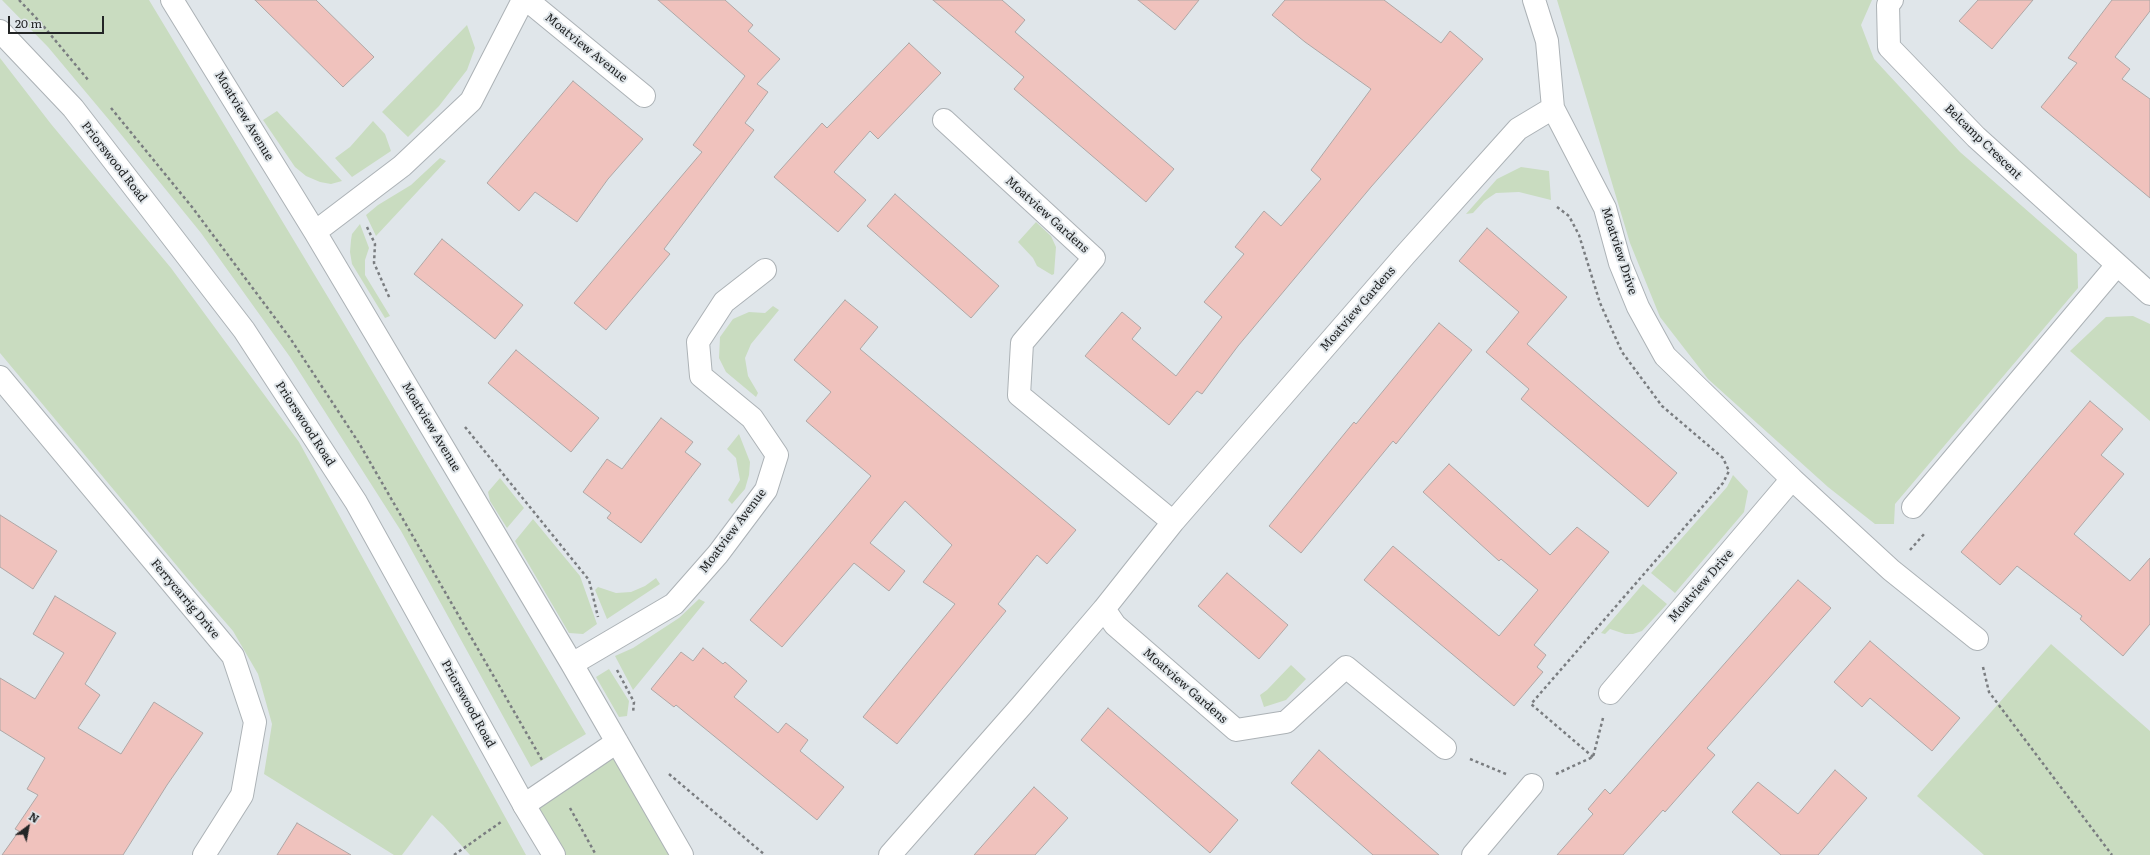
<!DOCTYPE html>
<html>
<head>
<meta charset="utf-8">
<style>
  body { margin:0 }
  #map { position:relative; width:2150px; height:855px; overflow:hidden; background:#e0e6ea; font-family:Literata,serif }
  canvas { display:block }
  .north { position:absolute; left:8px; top:807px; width:40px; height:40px; -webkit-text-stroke:3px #e0e6ea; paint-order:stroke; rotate:32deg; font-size:11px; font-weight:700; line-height:16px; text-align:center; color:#232526 }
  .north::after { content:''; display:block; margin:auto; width:14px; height:18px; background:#232526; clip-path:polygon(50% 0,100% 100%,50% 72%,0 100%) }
  .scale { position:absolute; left:8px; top:16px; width:96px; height:18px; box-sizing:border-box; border:2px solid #232526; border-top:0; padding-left:5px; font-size:12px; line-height:14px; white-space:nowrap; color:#232526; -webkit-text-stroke:3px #e0e6ea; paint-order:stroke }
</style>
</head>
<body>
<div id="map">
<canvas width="2150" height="855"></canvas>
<div class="north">N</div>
<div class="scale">20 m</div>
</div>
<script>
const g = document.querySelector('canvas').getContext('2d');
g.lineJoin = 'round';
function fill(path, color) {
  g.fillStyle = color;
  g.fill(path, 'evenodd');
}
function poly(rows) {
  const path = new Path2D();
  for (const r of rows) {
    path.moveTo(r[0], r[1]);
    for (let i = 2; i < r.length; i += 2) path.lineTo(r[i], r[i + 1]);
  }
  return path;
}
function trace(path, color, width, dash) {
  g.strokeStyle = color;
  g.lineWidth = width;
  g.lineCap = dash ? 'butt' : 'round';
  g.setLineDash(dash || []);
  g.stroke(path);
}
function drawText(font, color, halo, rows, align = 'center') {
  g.font = font + ' Literata,serif';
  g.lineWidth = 4;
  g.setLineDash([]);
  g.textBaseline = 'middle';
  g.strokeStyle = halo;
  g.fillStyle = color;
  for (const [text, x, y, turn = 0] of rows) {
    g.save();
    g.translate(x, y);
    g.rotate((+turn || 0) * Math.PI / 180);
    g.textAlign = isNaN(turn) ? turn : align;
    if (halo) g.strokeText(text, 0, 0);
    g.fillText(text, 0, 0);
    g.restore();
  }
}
fill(poly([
  [2,0,149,0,343,322,586,734,531,767,401,531,290,357,201,233,115,127,48,47],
  [1557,0,1872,0,1861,25,1874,59,1960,152,2077,254,2078,288,1895,504,1894,524,1875,524,1828,487,1708,379,1660,317,1630,243],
  [467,25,475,48,467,70,439,106,408,137,382,112],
  [0,58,51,124,171,268,299,442,526,855,470,855,443,825,432,815,402,855,394,855,264,774,272,724,258,674,233,631,187,578,0,353],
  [277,111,342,181,331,184,320,182,306,176,295,167,263,120],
  [373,121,385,134,391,151,352,177,335,158,350,147],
  [440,158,446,161,376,236,366,215,378,205,411,185],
  [1521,167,1549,171,1551,200,1519,192,1496,193,1484,201,1473,213,1466,214,1497,179],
  [1036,222,1051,236,1056,247,1054,274,1052,275,1037,266,1033,258,1018,242],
  [360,224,369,248,365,260,365,275,390,316,385,318,352,264,350,252,351,240,352,234],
  [773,306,779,310,751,344,745,358,748,376,758,393,756,397,726,372,719,358,720,337,733,319,749,312,765,313],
  [2133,316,2150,324,2150,421,2070,351,2106,317],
  [739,434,750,462,749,475,745,489,732,504,728,500,740,480,736,458,727,449],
  [1733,475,1748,491,1744,512,1675,593,1651,573,1727,487],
  [500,478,524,508,507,528,490,501,488,492],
  [533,519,580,576,597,624,583,634,569,633,515,541],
  [656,578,660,584,607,619,595,590,598,587,616,593,631,592,645,586],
  [1643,584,1667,604,1642,631,1633,634,1625,634,1610,629,1605,634,1601,633],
  [699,599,705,602,633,690,615,656,633,648,679,618],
  [2051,644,2150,731,2150,855,1984,855,1917,796],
  [1291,665,1306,679,1286,700,1264,707,1260,695,1267,690],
  [609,669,629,701,627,716,619,717,596,677],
  [621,749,683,855,556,855,530,811]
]), '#c9dcc0');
const building = poly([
  [255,0,316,0,374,57,343,87,255,0],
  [658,0,725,0,753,25,748,31,780,59,757,84,768,92,745,123,754,130,664,249,670,254,606,330,574,303,702,152,693,145,745,76,658,0],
  [933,0,1002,0,1025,20,1015,32,1174,169,1146,202,1014,89,1024,77,933,0],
  [1138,0,1199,0,1175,30,1138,0],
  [1285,0,1384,0,1441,43,1450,31,1483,59,1371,187,1238,346,1202,394,1197,391,1169,425,1085,356,1122,312,1141,328,1132,339,1176,376,1222,317,1204,302,1244,254,1235,247,1264,211,1281,226,1321,179,1311,170,1371,89,1305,42,1272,15,1285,0],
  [1978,0,2033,0,1992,49,1959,21,1978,0],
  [2112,0,2150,0,2150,11,2115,57,2130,69,2122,79,2150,99,2150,198,2041,107,2077,63,2068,58,2112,0],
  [909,43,941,73,878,139,870,131,834,172,866,200,838,232,774,177,822,123,827,128,909,43],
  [573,81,643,139,608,179,577,222,535,192,519,211,487,183,573,81],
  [895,194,999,286,971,318,867,226,895,194],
  [1487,228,1567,297,1527,344,1677,473,1648,507,1521,399,1529,389,1486,352,1519,312,1459,261,1487,228],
  [442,239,523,305,495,339,414,274,442,239],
  [845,300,878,327,860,349,1076,530,1047,564,1037,555,998,604,1006,611,897,744,863,717,955,604,923,582,952,545,905,501,870,543,905,571,889,591,854,563,782,647,750,620,871,476,806,421,831,392,794,360,845,300],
  [1439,323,1472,350,1396,444,1393,441,1301,553,1269,526,1354,422,1356,424,1439,323],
  [516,350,599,418,571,452,488,383,516,350],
  [2090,401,2123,429,2101,455,2124,474,2074,534,2130,581,2150,558,2150,624,2123,656,2080,619,2082,616,2017,566,2000,585,1961,552,2090,401],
  [661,418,693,442,685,452,701,464,641,543,607,518,611,513,583,492,607,459,622,469,661,418],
  [1449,464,1550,555,1577,527,1609,552,1534,645,1546,655,1537,667,1543,672,1514,706,1364,580,1393,546,1499,636,1538,590,1501,559,1499,561,1423,492,1449,464],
  [0,515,57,551,33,589,0,567,0,515],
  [1227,573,1288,625,1259,659,1198,606,1227,573],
  [1798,580,1831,608,1707,748,1715,755,1665,812,1663,810,1623,855,1557,855,1593,814,1588,809,1605,789,1610,794,1798,580],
  [55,596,116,633,85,684,100,695,78,728,121,754,154,702,203,733,167,785,123,855,2,855,19,831,15,829,38,795,27,789,45,758,0,730,0,678,35,699,64,653,33,634,55,596],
  [1870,641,1960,718,1932,751,1870,698,1862,707,1834,682,1870,641],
  [703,648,723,664,725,662,747,681,734,697,778,733,786,723,808,740,800,751,844,787,817,820,676,705,674,707,651,689,681,652,693,661,703,648],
  [1108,708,1238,820,1210,853,1081,740,1108,708],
  [1319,750,1338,767,1439,855,1373,855,1291,783,1319,750],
  [1835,770,1867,798,1818,855,1781,855,1732,812,1758,782,1798,814,1835,770],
  [1034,787,1068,818,1035,855,974,855,1034,787],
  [297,823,351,855,277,855,297,823]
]);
fill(building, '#f0c2bd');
trace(building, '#aea7a6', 1);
const street = poly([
  [172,0,315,232,572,664,682,855],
  [527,0,644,96],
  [1534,0,1547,41,1553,108,1605,208,1620,263,1638,307,1665,356,1792,479,1891,570,1977,639],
  [1892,0,1888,5,1889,47,1976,137,2150,294],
  [944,120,1094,258,1022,343,1019,395,1173,522],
  [315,232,402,166,471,101,523,0],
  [0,377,233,656,255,722,242,795,204,855],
  [1913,507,2117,265],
  [1104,609,1115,625,1236,730,1286,722,1346,667,1445,748],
  [572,664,674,604,718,554,766,490,777,455,752,418,701,376,698,342,724,302,765,270],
  [1610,693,1792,479],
  [524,805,617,742],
  [890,855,1022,705,1104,609,1173,522,1405,255,1518,129,1553,108],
  [1473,855,1532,785]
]);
const secondary = poly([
  [0,31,73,108,244,330,356,502,524,805,554,855]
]);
trace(street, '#acb2b6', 24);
trace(secondary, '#acb2b6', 24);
trace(poly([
  [19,0,40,22,89,81],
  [111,108,192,207,290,338,359,443,542,760],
  [1557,207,1569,216,1579,235,1600,303,1622,352,1662,406,1723,458,1729,471,1723,483,1531,704,1593,757],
  [367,227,375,244,374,263,390,299],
  [465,427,589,580,598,617],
  [1910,550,1925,533],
  [1983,667,1989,692,2112,855],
  [617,670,634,702,633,713],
  [1470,759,1506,774],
  [669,774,765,855],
  [1556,774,1593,757,1603,718],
  [570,808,596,855],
  [454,855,501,822]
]), '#7a7d80', 2.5, [3, 3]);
trace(street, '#fff', 22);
trace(secondary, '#fff', 22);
drawText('12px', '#232526', '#e0e6ea', [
  ["Moatview Avenue",586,48,39],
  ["Moatview Avenue",244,116,59],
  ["Belcamp Crescent",1983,142,44],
  ["Priorswood Road",114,162,52],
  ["Moatview Gardens",1047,215,42],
  ["Moatview Drive",1619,251,72],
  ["Moatview Gardens",1358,309,-49],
  ["Priorswood Road",305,424,57],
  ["Moatview Avenue",431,427,59],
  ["Moatview Avenue",733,531,-53],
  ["Moatview Drive",1701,586,-49],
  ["Ferrycarrig Drive",185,599,50],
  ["Moatview Gardens",1185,686,41],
  ["Priorswood Road",468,704,61]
]);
</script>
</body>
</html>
